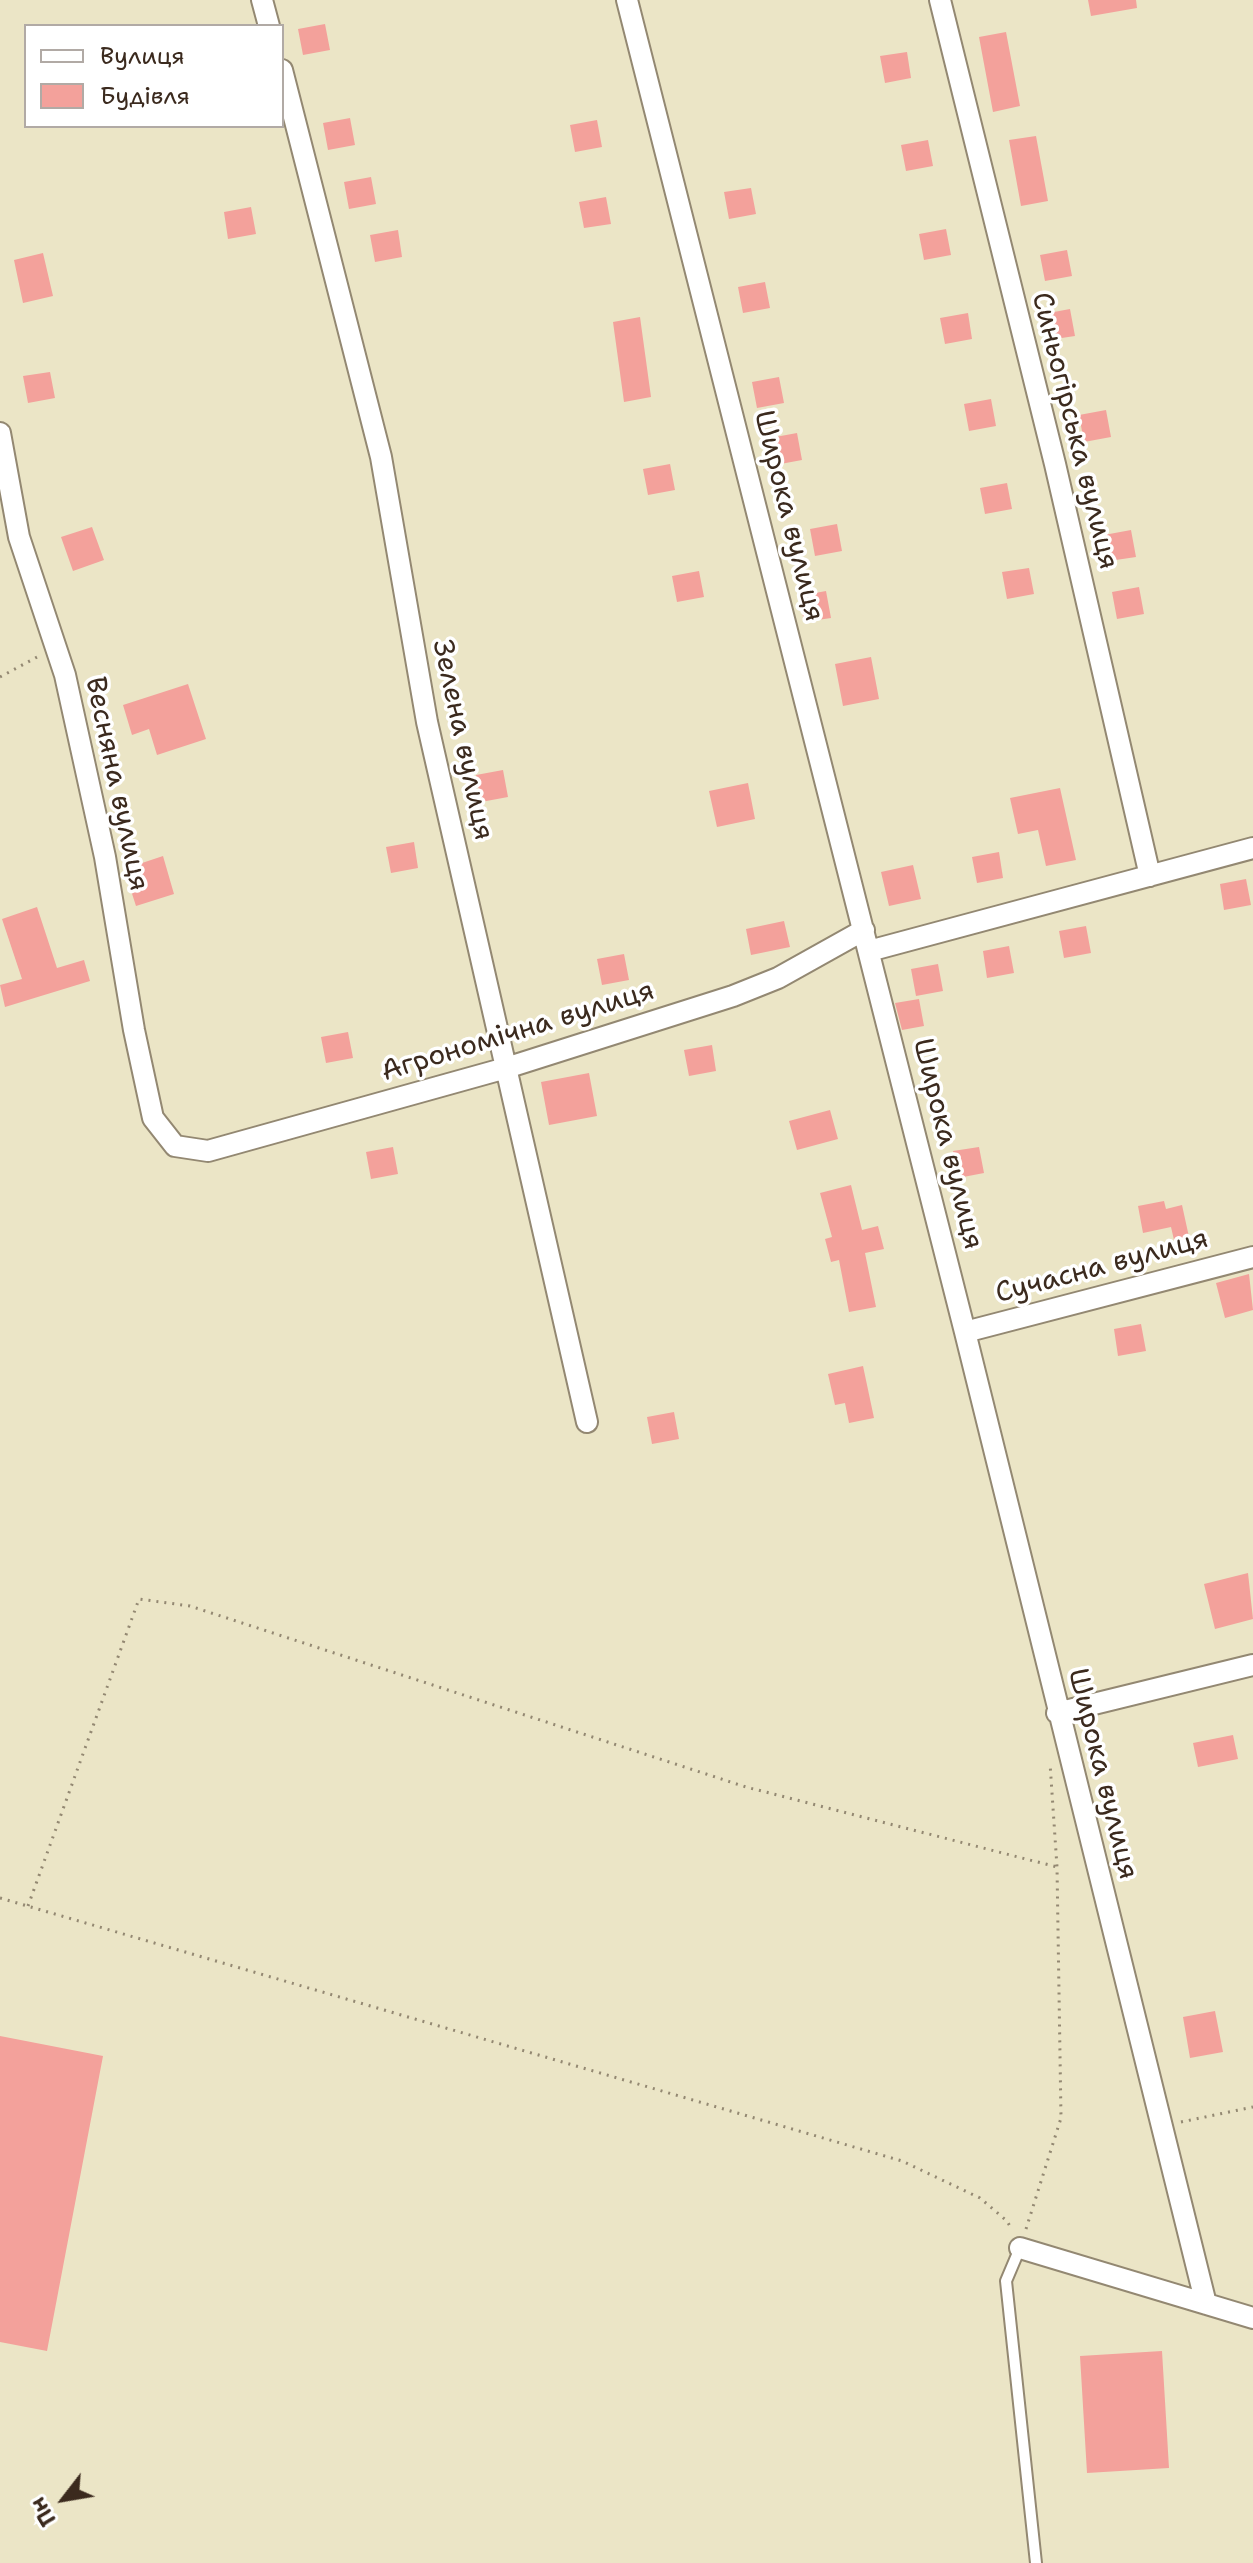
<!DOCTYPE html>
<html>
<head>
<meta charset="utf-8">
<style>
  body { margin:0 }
  #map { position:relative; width:1253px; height:2563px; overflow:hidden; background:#ebe5c6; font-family:"Shantell Sans",sans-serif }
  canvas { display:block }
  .legend { position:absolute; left:24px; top:24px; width:260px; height:104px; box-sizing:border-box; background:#fff; border:2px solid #b1aaa5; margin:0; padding:10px 14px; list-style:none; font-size:24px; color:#3b2a1e }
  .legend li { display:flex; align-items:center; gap:16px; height:40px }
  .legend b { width:40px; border:2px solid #b1aaa5 }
  .north { position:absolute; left:24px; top:2459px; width:80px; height:80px; -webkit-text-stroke:6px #fff; paint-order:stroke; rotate:239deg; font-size:22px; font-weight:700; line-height:32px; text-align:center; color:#3b2a1e }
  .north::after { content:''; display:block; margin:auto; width:28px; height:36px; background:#3b2a1e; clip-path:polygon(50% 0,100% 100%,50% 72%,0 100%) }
</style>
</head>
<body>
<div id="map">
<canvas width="1253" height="2563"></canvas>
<ul class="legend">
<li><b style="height:10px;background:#fff"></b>Вулиця</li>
<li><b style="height:22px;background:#f3a19b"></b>Будівля</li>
</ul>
<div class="north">Пн</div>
</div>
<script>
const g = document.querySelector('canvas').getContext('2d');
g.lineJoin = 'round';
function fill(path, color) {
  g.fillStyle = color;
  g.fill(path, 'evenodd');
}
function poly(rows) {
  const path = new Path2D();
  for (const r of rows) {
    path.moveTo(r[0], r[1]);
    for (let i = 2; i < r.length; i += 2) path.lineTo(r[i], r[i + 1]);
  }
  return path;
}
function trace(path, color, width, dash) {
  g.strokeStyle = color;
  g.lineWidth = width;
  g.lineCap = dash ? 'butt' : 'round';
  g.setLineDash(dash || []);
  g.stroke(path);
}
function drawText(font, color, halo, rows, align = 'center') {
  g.font = font + ' "Shantell Sans",sans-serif';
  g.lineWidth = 7;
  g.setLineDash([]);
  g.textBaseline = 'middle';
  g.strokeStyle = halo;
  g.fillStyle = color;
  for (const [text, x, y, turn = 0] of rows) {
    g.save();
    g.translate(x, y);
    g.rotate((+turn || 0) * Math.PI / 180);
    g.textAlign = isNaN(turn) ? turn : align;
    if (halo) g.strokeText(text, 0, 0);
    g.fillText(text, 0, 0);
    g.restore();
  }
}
fill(poly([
  [1088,0,1136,0,1137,8,1091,16],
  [325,24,330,50,303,55,298,29],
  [1006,32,1020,106,993,112,979,37],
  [907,52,911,78,885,83,880,56],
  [350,118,355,145,328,150,323,123],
  [597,120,602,147,575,152,570,125],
  [1036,136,1048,201,1021,206,1009,140],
  [928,140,933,166,906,171,901,145],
  [371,177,376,204,349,209,344,182],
  [751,188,756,214,729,219,724,192],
  [606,197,611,224,584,228,579,202],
  [251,207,256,234,228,239,224,212],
  [946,229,951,255,924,260,919,234],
  [398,230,402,257,375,262,370,235],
  [1067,250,1072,276,1045,281,1040,255],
  [43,253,53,296,23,303,14,260],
  [765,282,770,308,743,313,738,287],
  [1070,309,1075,336,1048,340,1043,314],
  [968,313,972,339,945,344,940,318],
  [640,317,651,397,624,402,613,322],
  [50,372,55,398,28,403,23,376],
  [779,377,784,403,757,408,752,382],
  [991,399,996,426,969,431,964,404],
  [1106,410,1111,437,1084,442,1079,415],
  [797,433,802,460,775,465,770,438],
  [670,464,675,490,648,495,643,469],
  [1007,483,1012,509,985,514,980,488],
  [837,524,842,551,815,556,810,529],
  [92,527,104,560,73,571,61,537],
  [1131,530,1136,557,1109,561,1104,535],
  [1029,568,1034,594,1007,599,1002,572],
  [699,571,704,597,677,602,672,576],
  [1139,587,1144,614,1117,619,1112,592],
  [826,591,831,618,804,622,799,596],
  [871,657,879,699,843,706,835,664],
  [188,684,206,739,157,755,149,729,132,735,123,705],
  [503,770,508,797,481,802,476,775],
  [748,783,755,819,717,827,709,791],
  [1060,788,1076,860,1046,866,1038,830,1018,834,1010,798],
  [414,842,418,868,391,873,386,847],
  [999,852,1003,878,977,883,972,857],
  [163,856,174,894,136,906,124,869],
  [913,865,921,899,889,906,881,872],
  [1246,879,1251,905,1224,910,1220,884],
  [37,907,57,968,84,960,90,981,5,1007,0,985,22,979,2,919],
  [784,921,790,947,751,955,746,929],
  [1086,926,1091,953,1064,958,1059,931],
  [1009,946,1014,973,987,978,983,951],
  [624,954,629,980,602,985,597,959],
  [938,964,943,991,916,996,911,969],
  [919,999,924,1026,902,1030,895,1003],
  [348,1032,353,1058,326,1063,321,1037],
  [712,1045,716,1071,689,1076,684,1050],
  [589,1073,597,1116,549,1125,541,1082],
  [830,1110,838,1139,797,1150,789,1121],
  [393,1147,398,1174,371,1179,366,1152],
  [979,1147,984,1173,958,1178,953,1151],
  [851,1185,862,1230,878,1226,884,1249,865,1253,876,1307,849,1312,839,1260,831,1262,825,1239,832,1237,820,1193],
  [1164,1201,1166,1209,1182,1205,1189,1237,1174,1240,1171,1227,1143,1233,1138,1206],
  [1249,1274,1253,1310,1225,1318,1216,1283],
  [1141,1324,1146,1351,1118,1356,1114,1329],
  [863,1366,874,1418,849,1423,845,1403,835,1405,828,1374],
  [674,1412,679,1439,652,1444,647,1417],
  [1248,1573,1253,1619,1215,1629,1204,1584],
  [1233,1735,1238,1759,1198,1767,1193,1743],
  [1215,2011,1223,2052,1190,2058,1183,2017],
  [0,2036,103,2056,47,2351,0,2342],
  [1162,2351,1169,2468,1087,2473,1080,2356]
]), '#f3a19b');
const service = poly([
  [1020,2248,1006,2281,1036,2563]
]);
const minor = poly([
  [262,0,269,26],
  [627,0,965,1332,1206,2304],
  [940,0,1055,464,1150,876],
  [282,70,381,457,427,722,587,1422],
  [0,433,19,537,65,675,105,857,134,1030,153,1118,175,1146,208,1151,506,1068,733,996,778,978,864,930],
  [869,951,1253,848],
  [965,1332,1253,1257],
  [1057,1713,1253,1665],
  [1020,2248,1253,2318]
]);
trace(service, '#938872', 14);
trace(minor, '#938872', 24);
trace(poly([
  [0,677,39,656],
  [0,1898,902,2161,980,2198,1007,2221,1012,2230],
  [28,1906,139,1599,190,1606,746,1787,1057,1867],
  [1181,2122,1253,2107],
  [1026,2229,1061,2118,1057,1867,1050,1763]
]), '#938872', 3, [2, 6]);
trace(service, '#fff', 10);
trace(minor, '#fff', 20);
drawText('28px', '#3b2a1e', '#fff', [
  ["Синьогірська вулиця",1074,431,76],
  ["Широка вулиця",788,516,76],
  ["Зелена вулиця",462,740,78],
  ["Весняна вулиця",116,784,78],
  ["Агрономічна вулиця",518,1032,-17],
  ["Широка вулиця",947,1144,76],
  ["Сучасна вулиця",1102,1267,-15],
  ["Широка вулиця",1102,1774,76]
]);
</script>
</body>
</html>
